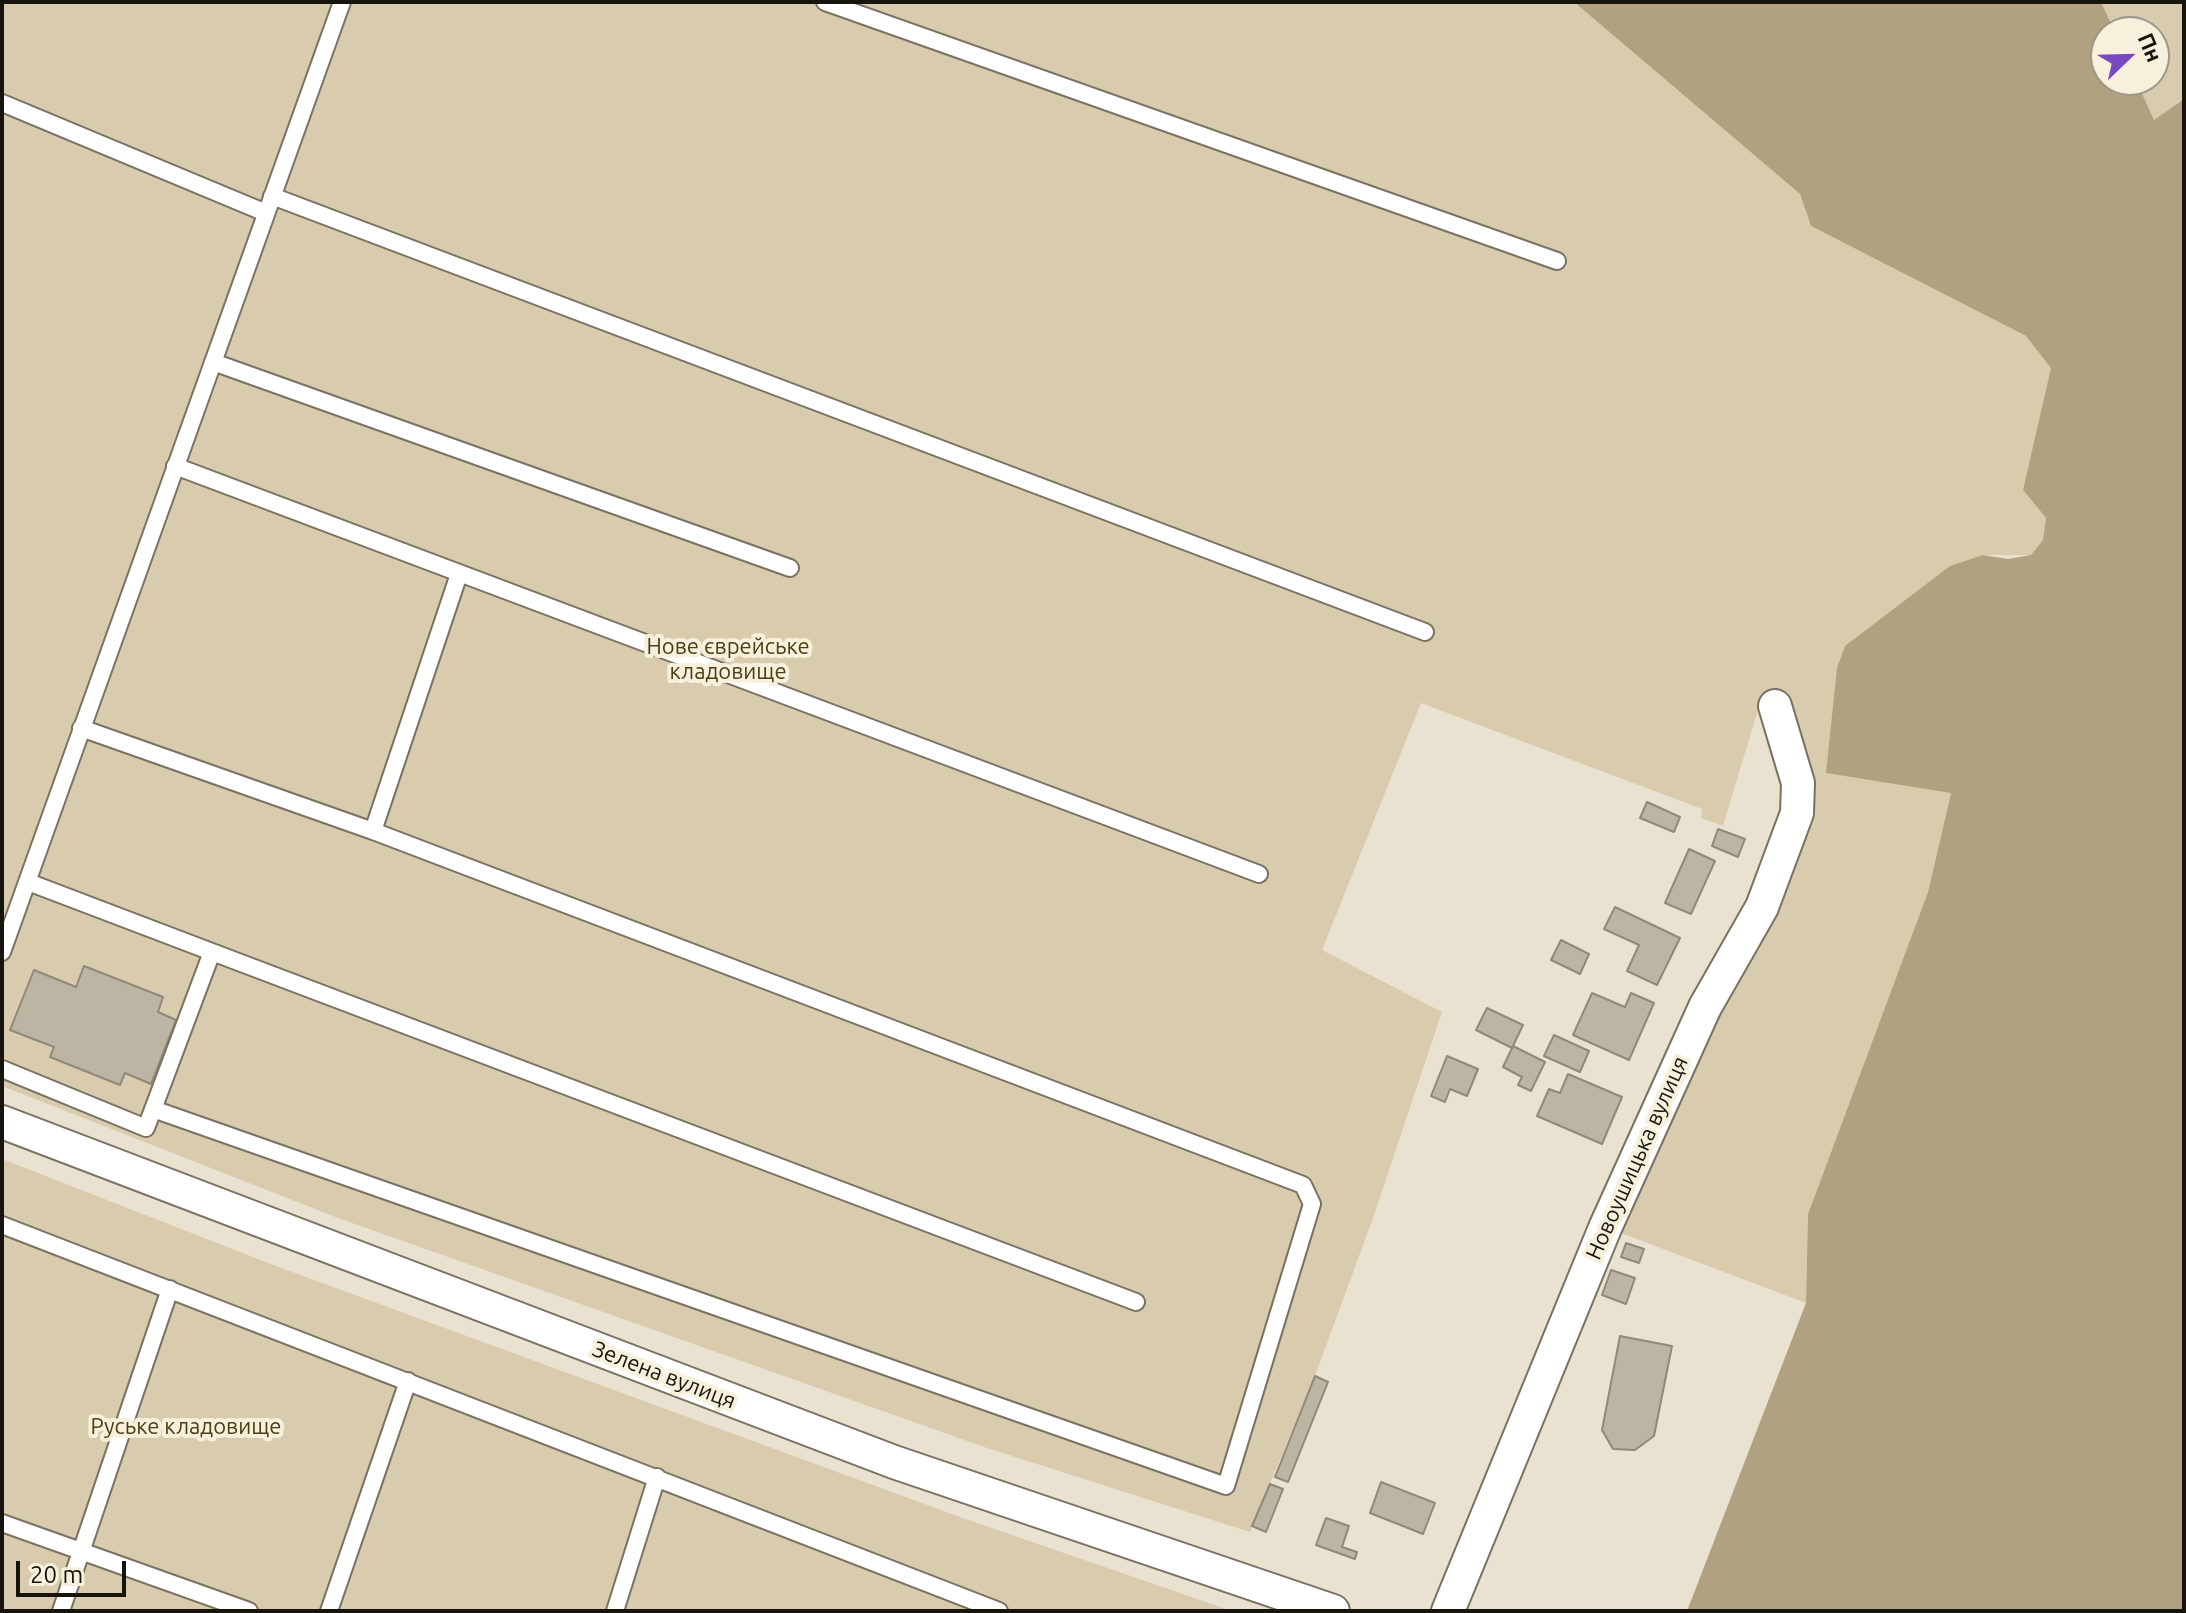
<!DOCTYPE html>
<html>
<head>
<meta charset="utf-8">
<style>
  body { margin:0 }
  #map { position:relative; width:2186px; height:1613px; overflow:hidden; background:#eae2d0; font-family:Ubuntu,sans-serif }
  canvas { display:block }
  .frame { position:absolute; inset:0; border:4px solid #17140e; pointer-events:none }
  .north { position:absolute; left:2090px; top:16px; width:80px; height:80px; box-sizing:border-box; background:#f7f0dd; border:2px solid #9d988a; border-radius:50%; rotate:67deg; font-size:22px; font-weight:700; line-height:32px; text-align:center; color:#17140e }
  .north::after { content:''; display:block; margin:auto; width:28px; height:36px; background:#7a49c1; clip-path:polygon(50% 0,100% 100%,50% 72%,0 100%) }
  .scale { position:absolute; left:16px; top:1561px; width:110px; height:36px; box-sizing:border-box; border:4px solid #17140e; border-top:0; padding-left:10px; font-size:24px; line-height:28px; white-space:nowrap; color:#17140e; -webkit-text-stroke:6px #f7f0dd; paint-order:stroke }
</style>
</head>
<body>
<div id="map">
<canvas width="2186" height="1613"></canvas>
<div class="frame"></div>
<div class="north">Пн</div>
<div class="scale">20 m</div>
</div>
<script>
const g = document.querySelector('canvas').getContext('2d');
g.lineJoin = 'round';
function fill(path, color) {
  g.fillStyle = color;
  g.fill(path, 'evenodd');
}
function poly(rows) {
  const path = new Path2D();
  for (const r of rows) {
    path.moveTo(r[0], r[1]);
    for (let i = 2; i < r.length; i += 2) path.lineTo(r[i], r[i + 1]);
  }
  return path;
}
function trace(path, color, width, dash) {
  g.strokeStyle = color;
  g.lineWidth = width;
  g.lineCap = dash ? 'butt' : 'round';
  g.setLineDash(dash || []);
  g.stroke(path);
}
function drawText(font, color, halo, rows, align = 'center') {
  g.font = font + ' Ubuntu,sans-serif';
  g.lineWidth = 8;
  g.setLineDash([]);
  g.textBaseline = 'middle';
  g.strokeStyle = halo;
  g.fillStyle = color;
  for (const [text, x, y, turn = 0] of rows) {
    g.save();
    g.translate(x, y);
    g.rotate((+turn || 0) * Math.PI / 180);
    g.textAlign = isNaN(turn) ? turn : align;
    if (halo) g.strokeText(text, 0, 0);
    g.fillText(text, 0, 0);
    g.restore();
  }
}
fill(poly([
  [2,2,1574,2,1800,194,1811,226,2026,336,2052,367,2023,490,2046,518,2043,540,2031,555,1983,555,1826,773,1951,792,1928,892,1808,1214,1806,1303,1613,1230,1806,816,1761,700,1723,826,1701,818,1702,809,1421,703,1322,950,1442,1012,1373,1218,1315,1376,1250,1532,987,1448,338,1218,2,1086],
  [2101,2,2184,2,2184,99,2154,120,2136,80,2154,80,2154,32,2115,32],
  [2,1159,276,1266,960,1517,1232,1611,2,1611]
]), '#d9ccae');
fill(poly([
  [1574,2,2101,2,2115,32,2106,32,2106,80,2136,80,2154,120,2184,99,2184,1611,1687,1611,1806,1303,1808,1214,1928,892,1951,793,1826,773,1837,668,1845,646,1950,566,1983,555,2008,559,2031,555,2043,540,2046,518,2023,490,2051,368,2026,336,1811,226,1800,194]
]), '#b0a280');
const building = poly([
  [1647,802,1680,817,1674,832,1640,818,1647,802],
  [1718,829,1745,839,1738,857,1712,846,1718,829],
  [1689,849,1715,861,1691,914,1665,903,1689,849],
  [1615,907,1680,938,1657,985,1627,971,1639,945,1604,929,1615,907],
  [1561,940,1589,954,1580,974,1551,960,1561,940],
  [84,966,163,997,158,1012,176,1020,151,1084,125,1073,120,1085,50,1057,54,1047,10,1030,34,970,76,987,84,966],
  [1592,993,1625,1007,1631,993,1654,1003,1629,1060,1573,1035,1592,993],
  [1487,1008,1523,1025,1512,1048,1476,1030,1487,1008],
  [1554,1035,1589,1051,1580,1072,1544,1056,1554,1035],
  [1513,1046,1545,1062,1531,1091,1518,1085,1522,1077,1503,1067,1513,1046],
  [1447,1056,1478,1069,1467,1096,1450,1089,1445,1102,1431,1096,1447,1056],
  [1568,1074,1622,1097,1602,1144,1537,1116,1549,1089,1560,1093,1568,1074],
  [1626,1243,1644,1249,1639,1263,1621,1257,1626,1243],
  [1611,1270,1635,1278,1626,1304,1602,1295,1611,1270],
  [1620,1336,1672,1346,1654,1436,1635,1450,1613,1449,1602,1430,1620,1336],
  [1315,1376,1328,1382,1288,1482,1275,1477,1315,1376],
  [1381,1482,1435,1503,1423,1534,1370,1513,1381,1482],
  [1270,1484,1283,1489,1266,1532,1252,1526,1270,1484],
  [1326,1518,1349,1526,1342,1547,1357,1552,1355,1559,1316,1545,1326,1518]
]);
fill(building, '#bcb5a4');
trace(building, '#908979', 2);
const service = poly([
  [825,2,1557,261],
  [2,103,266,213],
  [272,196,1425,632],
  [213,362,790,568],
  [175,466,1259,874],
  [81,728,373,831,1303,1185,1312,1204,1226,1486,153,1109],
  [373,831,459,574],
  [2,952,342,2],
  [212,952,1136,1302],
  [2,1069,146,1128,212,952,28,882],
  [2,1225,999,1611],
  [2,1523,249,1611],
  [61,1611,170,1289],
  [329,1611,408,1381],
  [615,1611,657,1477]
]);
const minor = poly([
  [2,1122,894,1462,1333,1611],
  [1448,1611,1605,1228,1705,1007,1762,907,1797,813,1798,783,1775,706]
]);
trace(service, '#797262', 20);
trace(minor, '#797262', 36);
trace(service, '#fff', 16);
trace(minor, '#fff', 32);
drawText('22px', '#4d3d12', '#f7f0dd', [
  ["Нове єврейське",728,647],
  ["кладовище",728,672],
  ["Руське кладовище",186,1427]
]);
drawText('22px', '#17140e', '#f7f0dd', [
  ["Новоушицька вулиця",1637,1158,-66],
  ["Зелена вулиця",664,1375,21]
]);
</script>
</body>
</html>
